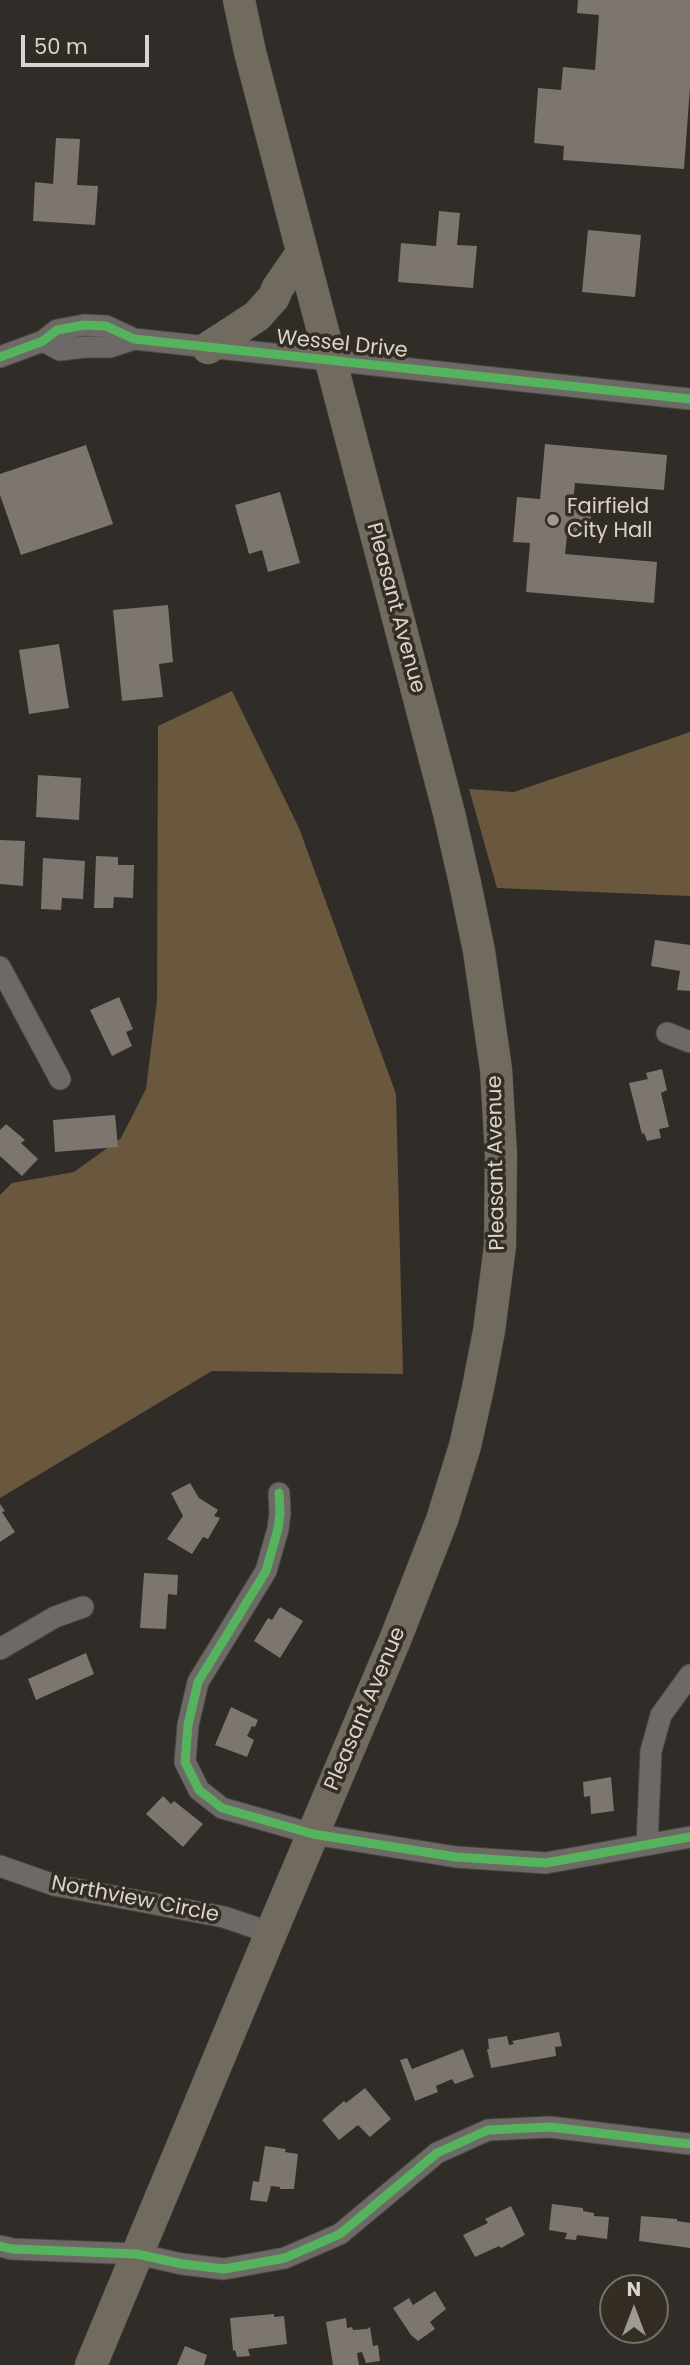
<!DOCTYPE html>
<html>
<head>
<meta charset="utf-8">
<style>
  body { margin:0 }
  #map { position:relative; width:690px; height:2365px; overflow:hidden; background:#302c27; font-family:Poppins,sans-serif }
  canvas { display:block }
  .north { position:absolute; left:599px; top:2274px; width:70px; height:70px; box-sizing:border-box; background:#342d23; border:2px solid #767067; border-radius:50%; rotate:0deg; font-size:19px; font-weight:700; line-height:28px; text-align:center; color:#d9d4ce }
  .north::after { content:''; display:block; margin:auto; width:24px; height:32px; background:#9e9994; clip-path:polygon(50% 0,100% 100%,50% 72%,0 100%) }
  .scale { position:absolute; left:21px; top:35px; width:128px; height:32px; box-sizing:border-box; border:4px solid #d9d4ce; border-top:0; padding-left:9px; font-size:21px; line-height:24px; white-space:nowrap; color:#d9d4ce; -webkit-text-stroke:5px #342d23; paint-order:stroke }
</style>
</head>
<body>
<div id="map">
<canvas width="690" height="2365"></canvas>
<div class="north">N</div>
<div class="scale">50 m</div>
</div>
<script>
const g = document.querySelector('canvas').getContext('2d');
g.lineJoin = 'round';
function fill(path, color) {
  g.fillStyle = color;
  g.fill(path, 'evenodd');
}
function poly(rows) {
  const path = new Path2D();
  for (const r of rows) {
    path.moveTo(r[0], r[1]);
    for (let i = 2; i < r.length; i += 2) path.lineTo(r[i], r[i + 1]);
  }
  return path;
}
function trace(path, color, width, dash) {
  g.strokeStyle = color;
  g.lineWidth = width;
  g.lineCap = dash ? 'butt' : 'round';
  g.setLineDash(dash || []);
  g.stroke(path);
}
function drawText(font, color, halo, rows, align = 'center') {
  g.font = font + ' Poppins,sans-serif';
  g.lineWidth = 7;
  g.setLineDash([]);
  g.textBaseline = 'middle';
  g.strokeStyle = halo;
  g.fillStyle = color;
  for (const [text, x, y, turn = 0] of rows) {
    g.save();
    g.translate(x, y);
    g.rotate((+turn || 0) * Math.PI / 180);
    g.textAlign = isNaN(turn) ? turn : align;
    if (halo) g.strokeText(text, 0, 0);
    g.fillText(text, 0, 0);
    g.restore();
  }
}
fill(poly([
  [232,691,299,828,396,1094,403,1374,212,1371,0,1498,0,1195,12,1183,74,1172,121,1138,146,1089,157,1000,158,726],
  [690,732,690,896,497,888,469,789,514,792]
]), '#69573e');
fill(poly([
  [578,0,690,0,690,87,684,169,563,160,564,146,534,143,538,88,561,90,563,67,595,70,599,15,577,13],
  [56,138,80,139,77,185,98,186,95,225,33,221,35,182,53,184],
  [439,211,460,213,457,245,477,246,473,288,398,282,401,243,436,246],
  [588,230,641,235,635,297,582,292],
  [545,444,667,455,664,490,575,483,573,503,592,505,589,538,567,536,565,554,657,562,654,603,526,592,530,543,513,542,517,497,540,499],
  [86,445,113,524,21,555,0,495,0,474],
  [280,492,300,563,268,572,262,550,249,554,235,505],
  [168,605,173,662,159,664,163,697,122,701,113,610],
  [59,644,69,708,29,714,19,650],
  [38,775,81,778,79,820,36,817],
  [0,840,25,841,23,886,0,884],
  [96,856,118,857,118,865,134,865,133,898,114,897,113,908,94,908],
  [43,858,85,861,83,899,62,898,61,910,41,909],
  [655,940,690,945,690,991,677,990,680,971,651,966],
  [119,997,133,1029,126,1032,132,1046,112,1056,90,1010],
  [662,1069,667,1090,661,1093,669,1127,659,1129,661,1138,647,1141,644,1133,642,1134,629,1083,648,1079,646,1073],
  [115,1115,118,1147,55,1152,53,1120],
  [6,1124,25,1140,21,1143,38,1159,22,1176,0,1156,0,1130],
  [190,1483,199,1498,218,1510,214,1516,220,1518,208,1539,203,1537,192,1554,167,1539,183,1516,171,1493],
  [0,1504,5,1511,2,1512,15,1532,0,1542],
  [144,1573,178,1575,177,1595,168,1594,166,1629,140,1628],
  [280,1607,303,1621,280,1658,254,1641,268,1618,272,1620],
  [86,1653,94,1674,36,1700,28,1679],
  [231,1707,258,1720,255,1727,252,1726,247,1736,254,1740,247,1757,215,1745],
  [611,1777,614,1811,591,1814,590,1796,584,1797,583,1782],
  [163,1796,171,1804,174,1801,203,1824,183,1847,146,1814],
  [559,2032,562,2046,555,2047,556,2056,491,2068,487,2049,489,2049,488,2039,507,2036,509,2045,514,2044,512,2041],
  [463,2049,474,2077,455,2084,452,2079,436,2086,438,2092,415,2101,400,2060,407,2058,412,2069],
  [365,2088,391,2119,370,2137,358,2125,339,2140,322,2120,344,2101,346,2103],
  [265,2146,286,2149,285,2152,298,2154,294,2189,280,2189,280,2187,271,2186,267,2202,250,2200,253,2181,259,2182],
  [552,2204,583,2208,583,2211,594,2213,594,2216,609,2217,607,2239,577,2235,576,2240,565,2239,567,2233,549,2230],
  [511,2206,525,2235,501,2248,499,2246,475,2257,463,2235,488,2223,485,2219],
  [641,2216,677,2219,677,2221,690,2223,690,2248,639,2241],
  [435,2291,446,2309,430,2322,435,2329,418,2341,411,2335,393,2308,409,2298,413,2305],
  [274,2314,274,2317,284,2316,287,2344,248,2349,250,2356,237,2357,235,2350,233,2351,230,2318],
  [346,2318,347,2328,352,2327,353,2330,367,2329,370,2327,373,2346,378,2345,380,2361,366,2363,362,2352,357,2353,359,2365,333,2365,326,2322],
  [185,2346,207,2355,204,2365,177,2365]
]), '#7c766e');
const minor = poly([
  [43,341,60,350,86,347,110,347,134,339],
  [0,357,43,341,57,330,84,325,106,326,134,339,690,399],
  [0,967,60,1079],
  [667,1033,690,1042],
  [279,1493,280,1513,278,1529,266,1571,198,1682,188,1725,185,1762,199,1790,222,1808,313,1834,456,1857,546,1863,690,1837],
  [0,1649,55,1617,83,1607],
  [647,1845,651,1751,661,1715,690,1675],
  [0,1866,54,1885,224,1917,271,1933],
  [0,2246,12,2249,137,2254,182,2264,224,2269,285,2258,340,2234,437,2153,488,2130,550,2127,690,2144]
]);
const primary = poly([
  [208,348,257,316,274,297,277,289,301,254],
  [91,2365,271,1933,395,1640,442,1520,465,1446,478,1388,489,1331,500,1246,501,1155,496,1069,479,951,465,883,449,813,250,52,239,0]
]);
trace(minor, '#4a4742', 23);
trace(primary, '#4a4742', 33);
trace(minor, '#6d6966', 21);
trace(primary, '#716a5f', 32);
trace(poly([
  [0,357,43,341,57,330,84,325,106,326,134,339,690,399],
  [279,1493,280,1513,278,1529,266,1571,198,1682,188,1725,185,1762,199,1790,222,1808,313,1834,456,1857,546,1863,690,1837],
  [0,2246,12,2249,137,2254,182,2264,224,2269,285,2258,340,2234,437,2153,488,2130,550,2127,690,2144]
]), '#56b35d', 9);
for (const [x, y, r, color] of [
  [553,520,7,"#9e9994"]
]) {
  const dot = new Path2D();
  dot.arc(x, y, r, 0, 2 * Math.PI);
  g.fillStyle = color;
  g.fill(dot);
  trace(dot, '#342d23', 2.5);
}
drawText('21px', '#d9d4ce', '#342d23', [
  ["Wessel Drive",342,345,6],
  ["Pleasant Avenue",395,608,75],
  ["Pleasant Avenue",497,1163,-91],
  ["Pleasant Avenue",366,1709,-67],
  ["Northview Circle",135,1900,11]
]);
drawText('21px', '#d9d4ce', '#342d23', [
  ["Fairfield",567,508],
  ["City Hall",567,532]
], 'left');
</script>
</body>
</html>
